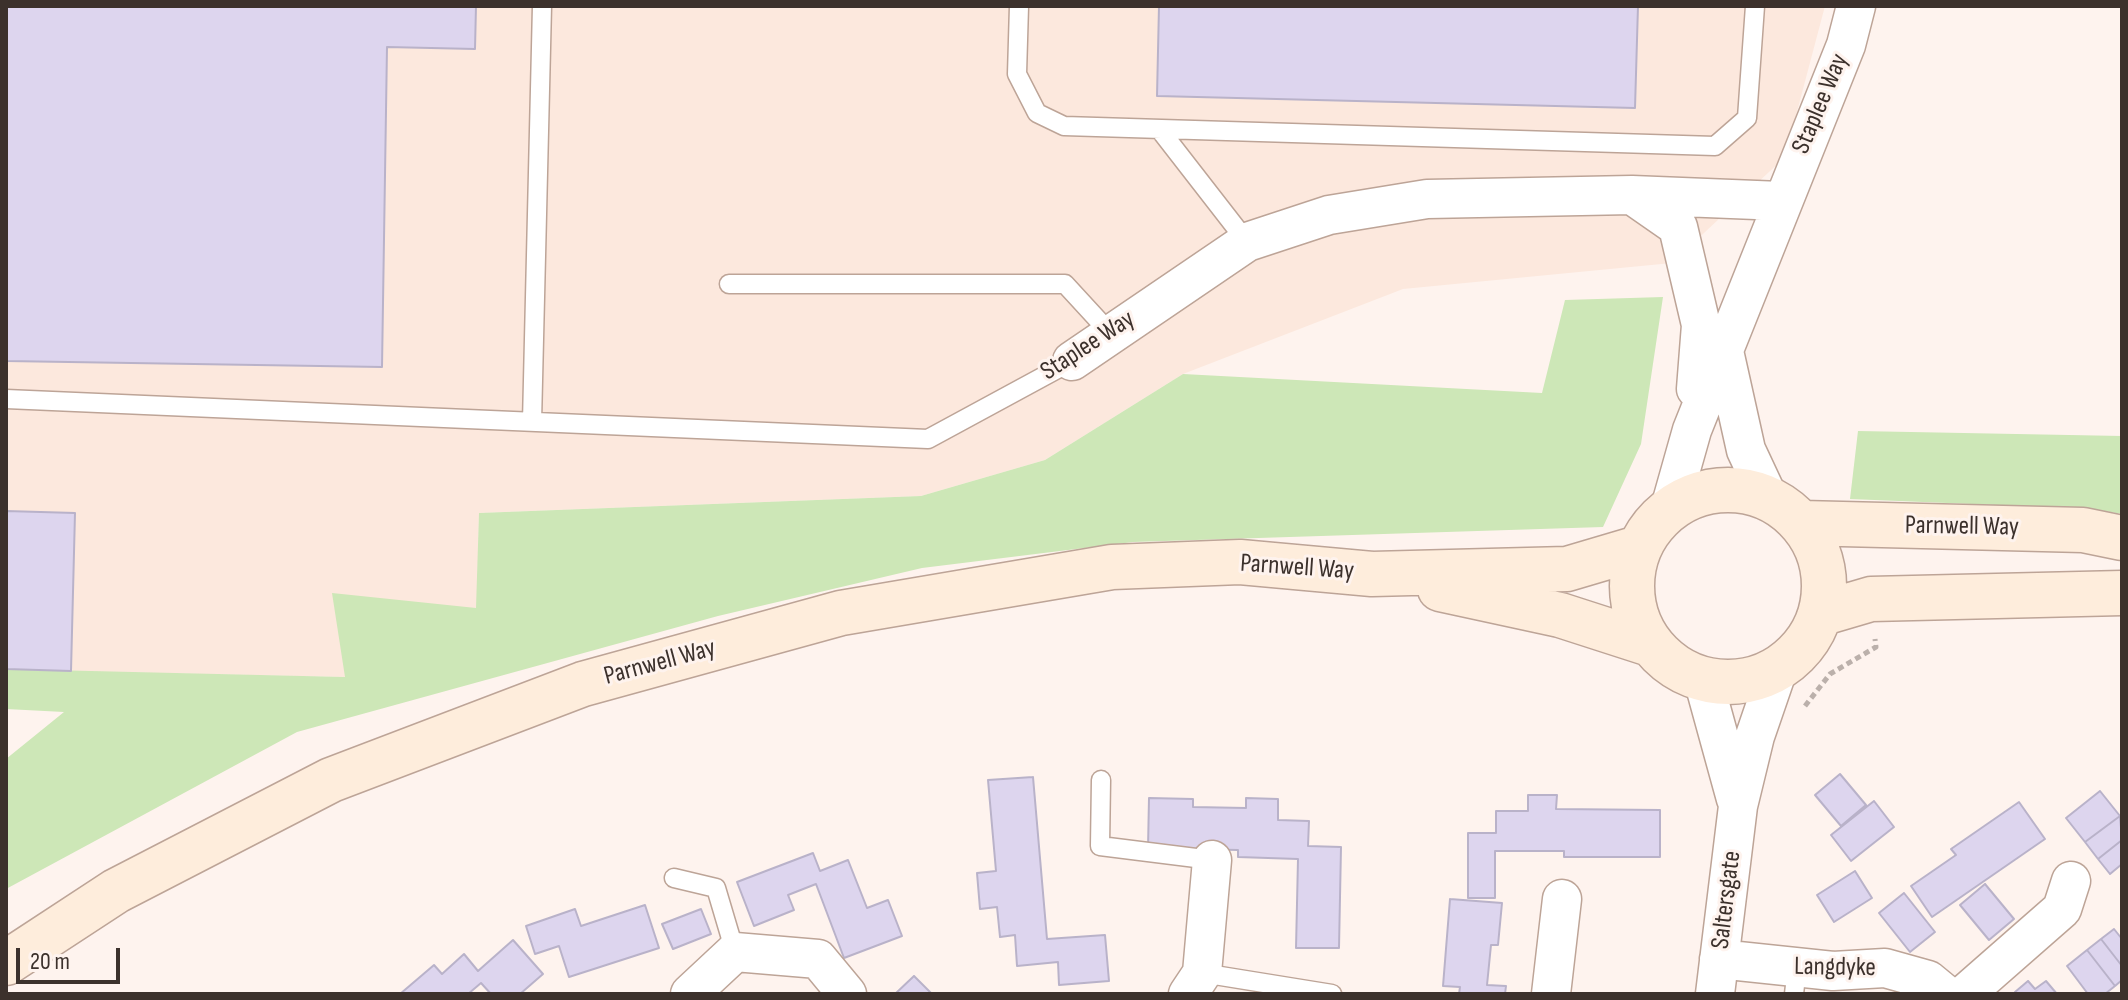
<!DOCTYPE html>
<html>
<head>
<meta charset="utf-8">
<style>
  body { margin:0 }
  #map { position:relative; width:2128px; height:1000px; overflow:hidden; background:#fef3ee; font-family:"Sofia Sans Condensed",sans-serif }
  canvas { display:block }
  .frame { position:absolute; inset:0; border:8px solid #3c312c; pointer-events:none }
  .scale { position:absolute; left:16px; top:948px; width:104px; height:36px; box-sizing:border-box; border:4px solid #3c312c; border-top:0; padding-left:10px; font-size:24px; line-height:28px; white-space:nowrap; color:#3c312c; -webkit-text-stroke:6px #fef3ee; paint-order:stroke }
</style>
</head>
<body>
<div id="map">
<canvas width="2128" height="1000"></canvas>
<div class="frame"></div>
<div class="scale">20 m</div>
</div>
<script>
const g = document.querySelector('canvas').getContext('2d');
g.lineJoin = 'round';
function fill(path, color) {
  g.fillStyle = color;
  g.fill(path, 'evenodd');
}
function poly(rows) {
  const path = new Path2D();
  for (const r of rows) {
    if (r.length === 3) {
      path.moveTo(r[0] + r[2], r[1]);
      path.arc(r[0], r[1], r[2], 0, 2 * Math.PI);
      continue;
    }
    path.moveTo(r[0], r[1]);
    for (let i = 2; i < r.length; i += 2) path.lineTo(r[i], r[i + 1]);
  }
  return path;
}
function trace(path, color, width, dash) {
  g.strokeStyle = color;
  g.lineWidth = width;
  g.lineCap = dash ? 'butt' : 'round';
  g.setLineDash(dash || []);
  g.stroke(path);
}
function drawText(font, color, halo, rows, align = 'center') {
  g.font = font + ' "Sofia Sans Condensed",sans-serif';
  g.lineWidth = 6;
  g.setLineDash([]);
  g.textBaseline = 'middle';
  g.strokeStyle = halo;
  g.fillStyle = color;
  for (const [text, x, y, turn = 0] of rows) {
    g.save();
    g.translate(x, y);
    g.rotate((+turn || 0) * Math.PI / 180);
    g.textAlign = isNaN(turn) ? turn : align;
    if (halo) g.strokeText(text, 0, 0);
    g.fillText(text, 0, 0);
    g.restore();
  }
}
fill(poly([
  [6,6,1825,6,1785,157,1672,263,1403,289,1183,374,1045,460,921,496,479,513,477,608,345,677,6,670]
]), '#fce8dd');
fill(poly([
  [1663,297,1641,444,1603,527,1133,542,922,568,718,616,297,732,6,889,6,759,64,712,6,709,6,669,345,677,332,593,476,608,479,513,921,496,1045,460,1183,374,1542,393,1565,300],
  [1858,431,2122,436,2122,514,2093,509,1850,499]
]), '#cde7b7');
const building = poly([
  [6,6,476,6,475,49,387,47,382,367,6,361,6,6],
  [1159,6,1638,6,1635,108,1157,96,1159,6],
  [6,511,75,513,71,671,6,669,6,511],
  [1840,774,1866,805,1841,826,1815,795,1840,774],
  [1033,777,1047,939,1105,935,1109,981,1059,985,1058,962,1017,966,1015,935,1000,937,997,907,980,909,977,873,996,871,988,780,1033,777],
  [2100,791,2120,816,2085,842,2066,818,2100,791],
  [1528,795,1557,795,1556,809,1660,810,1660,857,1564,857,1564,851,1495,851,1495,898,1468,898,1468,833,1496,833,1496,811,1528,811,1528,795],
  [1149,798,1193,799,1193,807,1246,808,1246,798,1278,799,1278,820,1309,821,1308,846,1341,847,1339,948,1296,948,1298,859,1238,857,1238,850,1148,848,1149,798],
  [1874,801,1894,827,1851,861,1831,835,1874,801],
  [2019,802,2045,839,1932,917,1911,886,1956,855,1951,849,2019,802],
  [2120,816,2122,840,2098,859,2085,842,2120,816],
  [2122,840,2122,864,2110,874,2098,859,2122,840],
  [813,853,820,871,848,860,867,908,888,900,902,936,844,958,816,884,788,895,794,910,754,926,737,882,813,853],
  [1855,871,1872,898,1834,922,1817,895,1855,871],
  [1985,884,2014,919,1989,940,1960,905,1985,884],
  [1904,893,1935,932,1910,952,1879,913,1904,893],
  [1450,899,1502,903,1498,945,1491,945,1487,985,1506,986,1505,994,1459,994,1460,987,1443,986,1450,899],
  [645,905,659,948,569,977,559,946,535,954,526,926,575,909,581,926,645,905],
  [701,909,711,934,673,949,662,924,701,909],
  [2114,929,2122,939,2122,966,2101,939,2114,929],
  [2101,939,2122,966,2122,980,2115,986,2087,950,2101,939],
  [513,940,543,974,520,994,491,994,481,983,468,994,400,994,434,965,442,974,464,954,478,971,513,940],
  [2087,950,2115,986,2105,994,2088,994,2067,966,2087,950],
  [914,976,932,994,895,994,914,976],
  [2028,981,2035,989,2046,981,2057,994,2017,994,2015,992,2028,981]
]);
fill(building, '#ddd5ee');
trace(building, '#b9b2c9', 2);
const lane = poly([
  [1019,6,1017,74,1037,113,1064,126,1715,146,1747,118,1755,6],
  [1160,130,1247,242],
  [729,284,1065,284,1111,334],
  [6,399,928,439,1072,361],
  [532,422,542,6],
  [1101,780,1100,846,1212,860],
  [674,878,716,888,735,952],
  [1202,973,1332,994],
  [1794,994,1797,968]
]);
const street = poly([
  [1632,195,1678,227,1701,325,1696,389],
  [1724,351,1746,450,1768,497],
  [1072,361,1247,242,1329,215,1427,199,1632,195,1781,201],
  [1670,508,1692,430,1846,45,1856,6],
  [1703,679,1736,799],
  [1719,959,1833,971,1885,968,1928,980,1945,994],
  [690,994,735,952,818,959,847,994],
  [1188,994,1202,973,1212,860],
  [1551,994,1562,899],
  [1715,994,1738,806,1755,736,1778,669],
  [1965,994,2062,909,2071,881]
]);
const secondary = poly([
  [1728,586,96],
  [1802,523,2083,530,2122,538],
  [1440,589,1560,615,1650,644],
  [1820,614,1871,599,2122,593],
  [6,963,116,891,331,780,583,684,841,613,1112,567,1240,562,1372,574,1567,569,1638,548]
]);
trace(lane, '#bda497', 21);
trace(street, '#bda497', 41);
trace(secondary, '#bda497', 47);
trace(poly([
  [1805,706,1830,674,1876,647,1875,639]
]), '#bbb0ab', 5, [6, 4]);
trace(lane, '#fff', 18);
trace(street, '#fff', 38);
trace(secondary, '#feeddc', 44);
drawText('26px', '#3c312c', '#fef3ee', [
  ["Staplee Way",1821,104,-67],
  ["Staplee Way",1088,346,-33],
  ["Parnwell Way",1962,527,1],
  ["Parnwell Way",1297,568,4],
  ["Parnwell Way",660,663,-15],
  ["Saltersgate",1727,900,-83],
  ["Langdyke",1835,968,1]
]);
</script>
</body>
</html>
